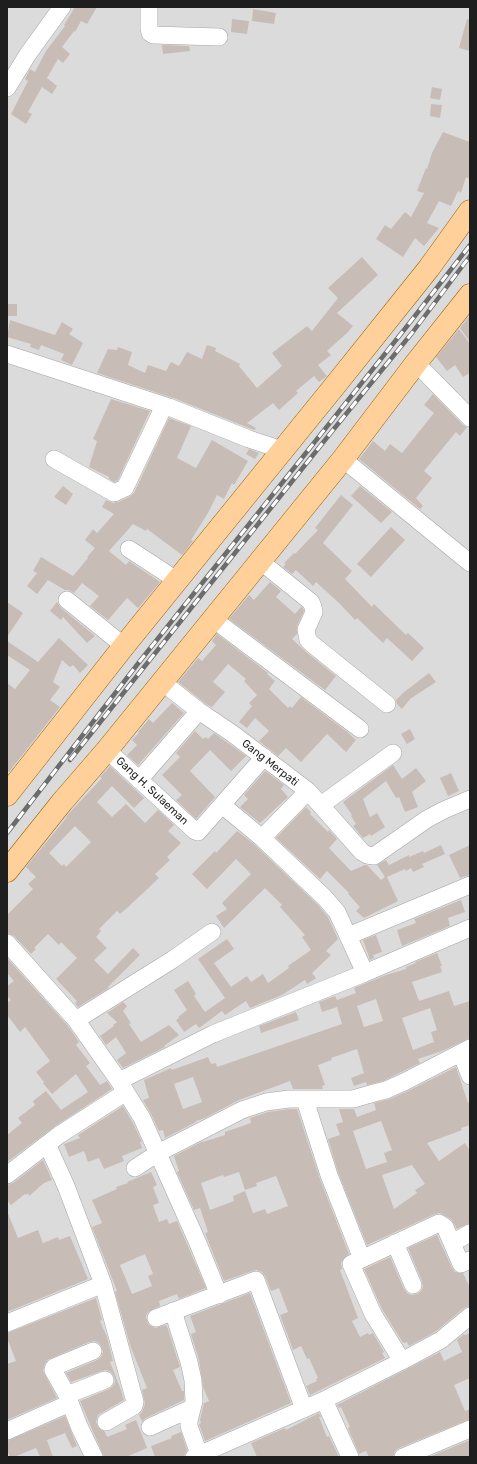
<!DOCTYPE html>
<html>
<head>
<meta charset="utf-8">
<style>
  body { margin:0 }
  #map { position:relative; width:477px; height:1464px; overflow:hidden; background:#f0ebe3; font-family:Rubik,sans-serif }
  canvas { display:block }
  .frame { position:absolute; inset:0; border:8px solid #1e1e1e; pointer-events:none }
</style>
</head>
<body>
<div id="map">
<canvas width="477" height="1464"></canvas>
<div class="frame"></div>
</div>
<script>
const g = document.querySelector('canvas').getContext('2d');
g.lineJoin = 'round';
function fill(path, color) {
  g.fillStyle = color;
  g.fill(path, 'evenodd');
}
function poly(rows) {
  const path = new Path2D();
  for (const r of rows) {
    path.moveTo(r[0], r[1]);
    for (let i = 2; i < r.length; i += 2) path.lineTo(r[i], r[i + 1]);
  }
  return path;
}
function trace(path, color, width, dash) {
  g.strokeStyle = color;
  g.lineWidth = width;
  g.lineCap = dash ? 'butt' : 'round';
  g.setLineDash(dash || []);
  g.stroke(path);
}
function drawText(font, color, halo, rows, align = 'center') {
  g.font = font + ' Rubik,sans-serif';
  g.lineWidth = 3;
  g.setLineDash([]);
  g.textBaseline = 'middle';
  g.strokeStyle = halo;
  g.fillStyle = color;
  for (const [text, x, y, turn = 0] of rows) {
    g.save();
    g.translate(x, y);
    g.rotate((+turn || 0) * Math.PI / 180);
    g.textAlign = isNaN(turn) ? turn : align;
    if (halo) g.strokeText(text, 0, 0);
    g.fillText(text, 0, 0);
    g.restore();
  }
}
fill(poly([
  [7,7,470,7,470,1457,7,1457]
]), '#dcdbdb');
fill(poly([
  [75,7,97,7,87,24,81,21,75,32,74,31,62,47,70,54,63,63,58,59,47,78,57,86,52,94,42,87,28,112,32,114,26,124,11,114,28,81,25,79,30,69,35,72,46,51,65,26,64,25],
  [253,9,276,13,274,24,252,21],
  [232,19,249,21,247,34,231,32],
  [467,19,470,20,470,51,459,48],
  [162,45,189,46,190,51,163,54],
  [432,87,442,89,440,100,430,98],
  [431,104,442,105,440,118,430,116],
  [443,132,470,142,470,179,466,177,461,193,458,191,451,206,439,201,427,223,439,228,424,246,415,238,403,257,376,239,385,225,391,229,405,212,411,217,424,193,417,191,426,168,427,169,432,153],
  [362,257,378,275,337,313,353,326,347,333,327,351,331,355,318,365,327,376,319,382,314,376,296,391,298,393,279,410,273,403,247,423,256,428,254,430,176,399,97,373,108,349,117,350,118,347,132,352,128,365,145,373,148,365,166,371,171,362,179,366,187,352,202,359,207,345,216,348,215,351,240,364,239,366,257,388,282,366,272,353,307,326,312,331,338,298,328,288],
  [7,304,17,304,17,316,7,316],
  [470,315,470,342,460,328],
  [10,320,55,335,62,322,73,329,69,334,83,343,72,365,61,360,64,354,41,345,39,350,30,347,31,344,7,337],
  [459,329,470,344,470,373,463,377,455,365,447,371,436,357],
  [433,394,463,425,467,427,460,436,456,432,424,471,432,478,416,498,423,506,420,509,359,459,373,441,385,451,390,444,402,453,434,413,424,405],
  [111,399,150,411,118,480,114,482,109,479,109,477,89,467,97,441,93,439],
  [169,418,191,426,177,458,196,468,212,440,248,461,234,485,232,483,224,499,217,495,208,513,191,540,193,541,182,555,147,529,146,531,133,524,109,551,126,565,129,561,160,582,140,606,138,608,127,598,108,620,90,606,99,596,82,583,74,593,69,590,65,590,48,580,37,594,27,586,37,573,33,571,41,557,73,576,88,558,87,557,95,548,85,540,93,529,97,533,114,514,102,507,106,500,113,503,118,502,129,497,134,493],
  [249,449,259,453,255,459,246,454],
  [63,486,73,494,66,505,54,497],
  [360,486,392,512,381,523,351,496],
  [341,495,353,505,323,543,352,571,345,579,372,607,374,604,406,635,408,633,424,648,412,661,387,638,383,643,357,618,355,620,339,603,316,582,313,586,296,570,292,574,283,567,286,564,284,563,294,553,295,554,318,530,315,528],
  [391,527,405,540,371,577,357,564],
  [270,582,281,591,276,597,295,614,301,607,303,608,304,611,297,626,297,634,292,639,306,652,336,676,325,690,229,619,249,595,254,600],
  [7,602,23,613,7,637],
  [57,602,61,608,95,636,87,643,63,617,61,620,50,611],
  [217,634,268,673,267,674,275,681,269,689,288,708,290,706,292,708,301,697,346,731,356,740,346,752,327,734,301,762,286,748,278,756,259,741,269,731,255,718,247,728,239,722,252,706,249,703,257,695,244,681,246,679,228,664,213,682,225,692,212,707,206,704,178,682,198,658,202,661,216,645,212,641],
  [59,638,88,665,80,673,73,665,70,667,62,660,53,682,60,687,50,700,60,707,9,772,7,770,7,683,15,689,30,670,7,655,7,641,38,662],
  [429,673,436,682,410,699,402,709,397,704,396,700,403,693],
  [172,703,184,713,138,765,127,755,137,745,132,740,139,733,138,732,149,719,153,723],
  [410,729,415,739,407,744,401,734],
  [195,731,203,739,206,737,208,739,214,733,246,756,231,771,210,750,190,771,215,797,196,819,176,800,182,795,162,775,180,757,176,753],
  [393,765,402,779,416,768,426,781,412,792,418,807,405,812,399,797,396,798,386,781,363,799,370,817,377,813,385,827,371,836,370,834,363,838,353,826,356,824,351,816,352,815,343,802],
  [110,766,144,798,134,808,112,786,97,802,112,817,126,804,145,823,158,810,174,825,168,831,181,843,167,857,170,860,155,874,159,878,127,908,120,914,117,911,99,929,101,931,96,937,107,948,94,960,108,974,133,948,140,955,108,987,109,988,78,1007,75,1003,77,1001,56,979,77,958,61,942,59,945,48,934,34,948,36,949,31,954,14,936,7,933,7,915,33,889,28,884,36,877,26,867,67,817,66,817,72,810,102,778,100,777],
  [75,826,91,842,66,867,64,864,62,866,49,853],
  [265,771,284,785,281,789,288,797,260,823,240,807,248,799,244,795],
  [451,773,459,791,448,796,440,778],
  [306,807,311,812,310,814,328,832,329,830,337,839,329,848,351,871,365,865,367,865,381,880,385,877,377,865,386,860,389,865,409,855,409,857,423,851,424,853,441,845,445,854,422,864,424,867,413,872,411,868,406,871,405,869,387,877,398,901,364,918,356,911,360,907,348,894,349,893,327,871,320,879,276,838],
  [237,831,255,845,318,905,328,917,338,939,326,951,331,955,312,973,316,978,307,984,305,980,282,995,250,1008,246,1001,225,1015,222,1011,199,1028,196,1024,184,1032,176,1020,179,1018,178,1017,187,1010,174,990,188,981,196,994,194,996,205,1012,225,998,198,959,227,939,234,949,214,963,231,987,247,976,251,982,263,974,268,983,289,968,288,966,311,950,302,937,305,935,280,907,282,905,265,888,224,928,216,916,227,909,222,903,251,874,236,859,207,889,192,874,215,851,216,853],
  [470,845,470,875,460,878,449,855],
  [461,900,465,912,448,918,450,926,402,946,397,930,416,923,414,919],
  [376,935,382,952,373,955,374,958,370,960,363,940],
  [437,953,442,966,440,966,442,972,412,982,419,1001,449,991,454,1006,470,1001,470,1038,442,1051,418,1059,420,1063,383,1081,367,1085,366,1082,354,1086,351,1078,364,1073,357,1049,331,1058,332,1060,318,1065,325,1085,322,1086,323,1089,293,1089,290,1081,239,1100,205,1118,196,1121,196,1122,165,1138,163,1130,159,1131,151,1114,143,1100,149,1098,144,1080,171,1068,172,1070,208,1057,211,1064,216,1063,217,1067,342,1024,337,1007,322,1012,319,1002,335,996,337,1000,356,993,354,988,386,975,406,969,406,967,416,963,415,962],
  [376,999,383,1021,364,1027,357,1006],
  [430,1008,437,1030,431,1032,434,1042,413,1050,402,1018],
  [193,1077,202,1102,183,1109,174,1084],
  [7,958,68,1026,79,1042,76,1045,90,1063,86,1066,100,1085,107,1081,112,1089,54,1127,7,1162,7,1135,22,1123,18,1118,35,1105,33,1101,46,1091,61,1110,88,1092,76,1074,52,1094,43,1083,44,1082,36,1072,50,1061,25,1027,20,1032,7,1015,7,1003,11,1000,7,996,7,986,14,981,7,973],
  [123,1002,127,1006,123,1011,131,1023,129,1024,141,1042,169,1025,179,1035,164,1046,165,1047,123,1068,117,1060,126,1053,116,1037,106,1045,100,1036,114,1026,113,1025,117,1022,107,1013],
  [296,1012,299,1020,261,1033,259,1026],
  [456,1067,468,1103,470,1102,470,1125,461,1128,462,1130,457,1132,427,1143,439,1161,465,1143,470,1151,470,1223,457,1229,451,1219,440,1213,435,1214,367,1245,338,1172,328,1139,340,1135,336,1124,343,1122,339,1109,354,1109,357,1117,376,1110,374,1103,390,1099,408,1091],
  [381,1121,392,1150,384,1153,387,1162,366,1169,353,1131],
  [412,1165,425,1184,415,1190,417,1193,394,1209,382,1175],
  [123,1106,133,1123,142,1142,140,1142,142,1148,122,1156,124,1161,104,1169,99,1158,88,1162,84,1151,69,1157,64,1144,80,1138,78,1135],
  [290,1109,297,1109,320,1179,349,1254,343,1259,341,1263,342,1269,340,1270,358,1318,352,1321,360,1337,368,1333,369,1335,373,1333,384,1352,382,1353,385,1358,310,1395,306,1386,317,1381,316,1379,318,1378,309,1358,307,1359,301,1346,293,1350,280,1315,288,1312,279,1288,271,1291,265,1276,262,1272,257,1270,252,1271,224,1281,205,1233,208,1232,200,1208,194,1210,177,1172,179,1171,174,1156,203,1141,203,1142,225,1135,225,1132,251,1123,250,1118,268,1112],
  [239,1172,245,1190,257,1186,256,1183,276,1176,288,1206,267,1214,265,1209,253,1213,245,1191,233,1196,234,1201,210,1210,201,1183,223,1175,224,1177],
  [43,1160,52,1180,44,1183,29,1196,28,1193,26,1195,25,1194,11,1205,7,1200,7,1185,13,1183],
  [151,1172,157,1185,153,1187,159,1203,153,1205,159,1222,167,1219,169,1224,177,1221,206,1288,179,1299,177,1294,159,1301,160,1306,148,1312,146,1316,147,1321,149,1325,155,1328,166,1325,168,1329,180,1367,173,1370,182,1391,184,1391,184,1400,146,1418,142,1421,139,1415,142,1412,145,1404,142,1390,147,1388,130,1345,115,1292,117,1291,92,1227,102,1223,92,1200,117,1189,116,1187,128,1183,127,1182],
  [145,1254,153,1274,148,1276,152,1286,132,1294,120,1265],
  [7,1211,18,1238,38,1230,43,1243,58,1237,59,1240,70,1236,88,1279,7,1312],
  [437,1235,452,1268,455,1272,463,1273,470,1288,470,1306,464,1308,435,1332,409,1346,407,1342,403,1343,382,1309,364,1269,390,1257,404,1289,407,1293,411,1295,417,1294,421,1291,423,1287,422,1281,408,1248],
  [250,1293,291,1403,205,1441,199,1424,201,1423,200,1420,204,1403,209,1401,203,1387,199,1360,191,1334,196,1332,190,1316],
  [96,1298,102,1320,100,1321,107,1337,113,1361,110,1362,121,1390,124,1400,98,1415,96,1422,98,1427,105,1432,107,1437,127,1429,125,1425,136,1420,147,1448,126,1457,104,1457,80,1401,109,1389,113,1386,115,1382,114,1376,111,1372,106,1370,102,1371,71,1382,66,1373,97,1360,101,1357,103,1353,102,1348,99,1343,95,1341,89,1342,47,1360,45,1364,43,1371,57,1398,7,1420,7,1364,16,1361,7,1338,7,1333],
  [470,1333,470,1378,454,1385,465,1411,470,1409,470,1419,399,1448,395,1451,393,1457,369,1457,366,1451,359,1454,348,1428,350,1427,341,1407,339,1408,337,1405,440,1352,444,1361,462,1352,457,1340,464,1334,465,1335],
  [319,1413,321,1417,319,1417,327,1437,329,1436,339,1457,257,1457,251,1443,285,1428,286,1430],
  [65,1416,77,1446,72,1448,65,1433,47,1440,53,1457,40,1457,36,1448,14,1457,10,1457,7,1450,7,1441],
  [181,1432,187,1450,184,1456,155,1457,151,1446,172,1438,171,1436],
  [470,1440,470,1457,429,1457]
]), '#c8bdb6');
const minor = poly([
  [149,7,149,28,150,33,153,35,219,37],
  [7,88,28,54,62,7],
  [7,354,169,407,249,439,282,450],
  [416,363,470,418],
  [54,459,114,493,125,488,164,406],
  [343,459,470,563],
  [129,549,178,581],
  [260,561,311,602,313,607,314,612,306,630,308,640,312,644,387,704],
  [67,600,124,646],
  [213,619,360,729],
  [162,682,199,711,233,734,308,791,362,852,367,855,374,856,427,819,444,810,470,799],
  [107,750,195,831,198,832,264,757],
  [139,780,199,711],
  [222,805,262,838,325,898,337,912,365,973],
  [321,805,393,753],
  [262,838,308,791],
  [348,936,470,885],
  [7,943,76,1020,119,1081,142,1118,197,1241,219,1295],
  [76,1020,172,960,212,932],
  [461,1053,470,1076],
  [119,1081,213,1034,365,973,470,928],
  [305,1100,329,1175,362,1259],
  [47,1144,66,1186,103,1284],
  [135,1168,158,1153,242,1110,266,1102,289,1099,353,1099,374,1093,386,1090,404,1082,470,1048],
  [7,1175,59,1135,126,1092],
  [395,1243,413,1285],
  [452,1243,470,1233],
  [173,1311,189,1362,193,1380,194,1401,189,1421,189,1426,200,1457],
  [156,1318,256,1280,304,1409],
  [7,1323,103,1284,135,1402,134,1406,106,1422],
  [93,1351,54,1367,53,1370,67,1395,79,1426,94,1457],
  [402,1361,373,1314,351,1264,439,1223,445,1227,461,1264,470,1260],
  [67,1395,105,1380],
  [324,1400,350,1457],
  [150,1427,192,1408],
  [7,1431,70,1403],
  [194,1457,324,1400,402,1361,441,1340,470,1316],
  [403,1457,470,1429]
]);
const major = poly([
  [7,795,124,646,337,383,429,268,470,211],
  [7,871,62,802,107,750,343,459,416,363,470,295]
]);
trace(minor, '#a5a5a5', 18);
trace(major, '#986100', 23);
trace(minor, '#fff', 17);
trace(major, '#ffd099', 22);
const rail = poly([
  [70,760,333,430,412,333,470,256],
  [7,833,140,661,404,330,470,245]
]);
trace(rail, '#6c6c6c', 4.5);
trace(rail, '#fff', 3, [9]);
drawText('11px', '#1e1e1e', '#fff', [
  ["Gang Merpati",270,763,38],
  ["Gang H. Sulaeman",152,791,43]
]);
</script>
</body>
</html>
